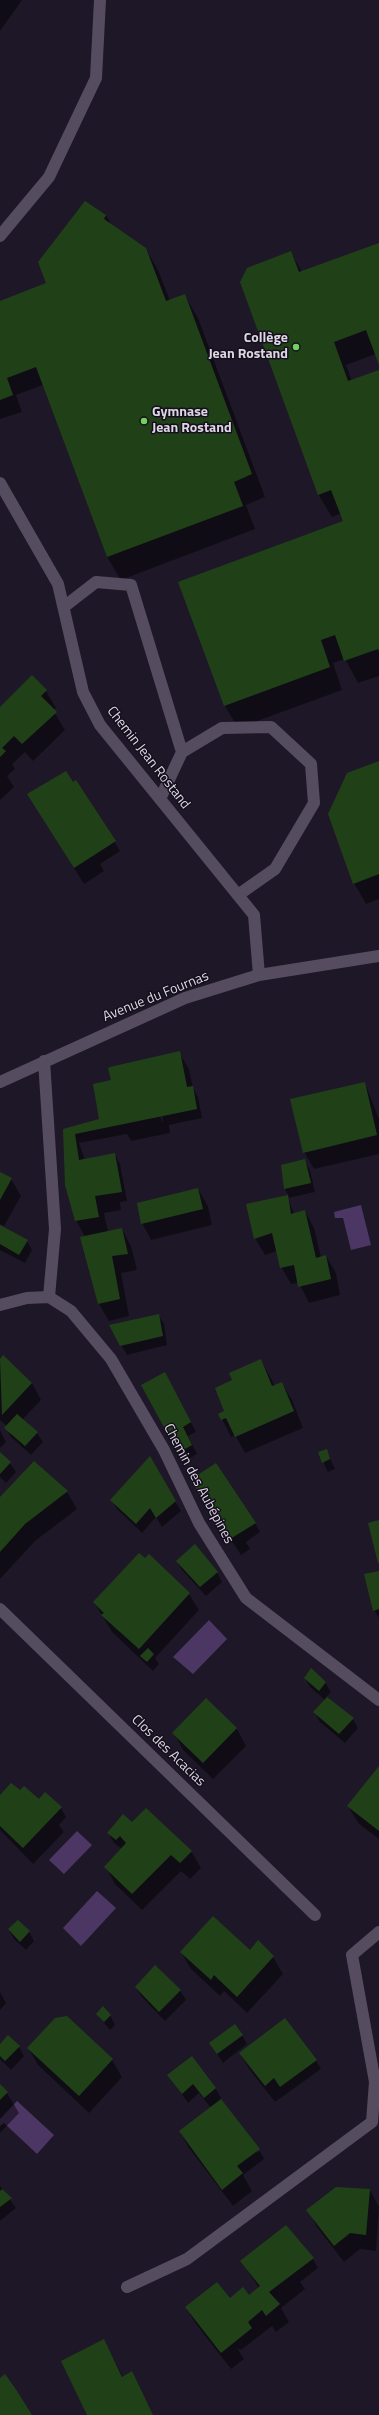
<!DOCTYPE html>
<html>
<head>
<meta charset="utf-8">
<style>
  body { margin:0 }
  canvas { display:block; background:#1e1727 }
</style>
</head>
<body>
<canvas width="379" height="2415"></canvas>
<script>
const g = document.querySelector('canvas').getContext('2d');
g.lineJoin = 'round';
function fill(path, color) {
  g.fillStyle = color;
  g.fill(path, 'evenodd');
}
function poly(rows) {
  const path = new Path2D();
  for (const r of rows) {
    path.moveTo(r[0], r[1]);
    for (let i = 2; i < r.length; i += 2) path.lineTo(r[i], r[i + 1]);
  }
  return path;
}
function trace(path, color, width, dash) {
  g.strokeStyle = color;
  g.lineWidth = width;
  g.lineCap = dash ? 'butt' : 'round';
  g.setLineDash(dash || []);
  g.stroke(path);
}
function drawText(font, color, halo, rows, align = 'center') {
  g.font = font + ' "Titillium Web",sans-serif';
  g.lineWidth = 3;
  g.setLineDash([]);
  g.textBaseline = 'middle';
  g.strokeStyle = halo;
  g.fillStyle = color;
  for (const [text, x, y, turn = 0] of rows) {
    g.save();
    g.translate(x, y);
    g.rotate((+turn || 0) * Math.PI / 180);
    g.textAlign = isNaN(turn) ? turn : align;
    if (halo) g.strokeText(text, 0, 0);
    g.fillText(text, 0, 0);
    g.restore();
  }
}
fill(poly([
  [361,1205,371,1245,351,1250,343,1218,335,1218,334,1212],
  [209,1620,227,1639,193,1674,173,1657],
  [77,1831,92,1845,64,1874,49,1860],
  [97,1891,116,1908,81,1946,63,1928],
  [17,2101,54,2135,37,2154,4,2123,0,2126,0,2119]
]), '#4c3663');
fill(poly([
  [0,0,22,0,0,31],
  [106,215,112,226,146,249,159,272,170,301,185,296,198,318,265,497,246,505,255,529,121,580,107,557,43,385,16,395,22,412,0,419,0,302,48,284],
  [379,244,379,363,376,354,346,365,352,381,379,371,379,676,358,683,345,659,333,663,342,690,238,728,225,706,345,521,342,513,332,517,318,494,291,253,302,272],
  [32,677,46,691,56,708,53,710,65,730,33,761,25,752,12,764,15,769,7,776,14,787,0,800,0,708],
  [379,762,379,899,366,904,354,883],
  [36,807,108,831,120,851,100,864,104,871,84,884],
  [179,1053,189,1069,193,1088,198,1097,202,1118,169,1125,170,1133,131,1141,127,1134,79,1143,85,1160,115,1154,120,1164,127,1201,120,1202,121,1210,104,1213,108,1232,122,1229,131,1246,137,1270,121,1273,129,1316,109,1321,99,1304,81,1237,85,1237,76,1220,64,1130,100,1119,110,1081],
  [158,1105,161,1110,163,1121,162,1122],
  [365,1083,379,1119,379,1154,314,1169,304,1152],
  [304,1160,310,1170,315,1192,288,1198,294,1214,305,1211,314,1228,321,1257,326,1256,336,1273,340,1295,309,1303,299,1283,291,1284,281,1267,277,1251,265,1255,255,1238,267,1201,289,1196,285,1189],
  [0,1173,11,1179,21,1196,4,1226,0,1224],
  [198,1189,208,1206,212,1225,151,1240,142,1223],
  [0,1226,27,1241,32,1250,25,1263,0,1250],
  [158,1315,164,1324,167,1345,127,1355,121,1345],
  [3,1357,32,1383,41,1400,22,1420,37,1433,43,1442,31,1455,11,1437,6,1428,7,1426,0,1420,0,1360],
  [261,1360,275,1386,282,1383,292,1400,303,1428,245,1453,235,1435,231,1437,220,1415,226,1412,234,1381],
  [170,1382,196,1432,188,1436,197,1454,184,1462,178,1452],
  [0,1430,6,1442,0,1448],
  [326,1450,335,1469,328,1472,323,1462],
  [0,1453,10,1463,16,1472,6,1483,0,1477],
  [150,1458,181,1511,162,1527,156,1517,142,1533,117,1509,112,1500],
  [46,1472,67,1492,77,1509,35,1541,0,1579,0,1499],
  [191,1480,255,1523,260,1532,246,1542,250,1549,241,1555],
  [177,1561,217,1572,222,1582,206,1596,182,1570],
  [379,1572,379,1618,374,1610],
  [189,1594,199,1610,155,1658,159,1664,153,1671,112,1632,94,1602],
  [305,1678,325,1682,331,1692,326,1697,353,1719,358,1728,345,1743,320,1722,315,1713,325,1700,310,1687],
  [206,1700,237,1729,246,1746,213,1779,183,1750,174,1733],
  [379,1767,379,1839,358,1823,348,1806],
  [20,1791,42,1804,61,1808,66,1817,59,1825,64,1832,33,1864,0,1830,0,1797],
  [132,1823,191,1851,201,1868,190,1879,181,1871,142,1910,115,1884,106,1867,122,1849,114,1843,108,1833],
  [9,1930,29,1931,34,1941,26,1950,14,1939],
  [258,1942,273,1957,283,1974,247,2013,224,1991,220,1996,191,1969,181,1952,250,1951],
  [136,1988,180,1990,186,2000,165,2021,142,1997],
  [0,1992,6,2003,0,2010],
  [97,2014,110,2015,115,2025,110,2030],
  [67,2017,112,2060,122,2077,89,2113,38,2065,28,2048],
  [242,2035,247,2044,223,2063,210,2043],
  [0,2045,19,2047,24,2056,11,2070,0,2059],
  [240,2054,316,2060,321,2069,275,2102,250,2070],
  [192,2058,216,2089,221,2098,220,2099,250,2139,257,2153,260,2151,264,2159,243,2175,252,2191,233,2206,189,2148,180,2132,211,2108,199,2093,188,2103,168,2075],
  [0,2086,7,2093,19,2113,0,2133],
  [0,2186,16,2208,0,2221],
  [370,2190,379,2207,376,2251,360,2249,344,2262,317,2227,308,2210],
  [313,2259,318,2268,300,2282,305,2289,281,2308,289,2322,276,2332,272,2326,241,2350,237,2348,244,2359,231,2369,196,2324,186,2308,249,2296,259,2288,242,2262],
  [104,2340,123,2377,132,2372,153,2415,88,2415]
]), '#0007');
fill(poly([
  [85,201,106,215,104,219,146,248,166,301,185,294,252,474,234,482,243,506,107,557,36,367,7,378,13,395,0,400,0,301,46,283,38,262],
  [379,243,379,365,366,330,334,342,348,381,379,370,379,652,378,649,344,661,335,635,321,640,330,667,224,706,178,582,343,521,331,490,318,495,240,282,247,268,291,251,299,272],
  [32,675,47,690,41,696,57,712,22,744,14,736,2,748,6,751,0,757,0,707],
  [379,761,379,874,353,884,328,814,347,773],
  [66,771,73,782,76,780,116,841,74,868,27,794],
  [180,1051,187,1087,193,1086,197,1109,75,1134,79,1160,115,1153,122,1192,95,1196,99,1217,75,1221,65,1185,63,1129,99,1119,93,1084,111,1080,108,1068,110,1067],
  [365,1082,377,1135,303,1153,290,1099],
  [305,1159,311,1183,284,1189,281,1165],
  [0,1172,12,1178,0,1200],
  [198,1188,203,1209,141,1224,137,1203],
  [288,1195,291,1214,305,1210,316,1258,326,1255,331,1279,298,1287,294,1265,280,1268,272,1233,254,1239,246,1204],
  [0,1225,28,1240,19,1255,0,1244],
  [122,1228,128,1254,112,1256,120,1299,98,1304,80,1237],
  [159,1314,163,1336,120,1346,109,1325],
  [3,1355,32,1383,2,1415,0,1359],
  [261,1359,272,1386,282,1382,294,1411,235,1437,226,1418,221,1420,218,1414,224,1411,215,1388,232,1380,229,1373],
  [165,1372,191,1422,183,1427,192,1445,178,1453,141,1385],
  [17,1414,38,1432,25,1446,4,1428],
  [327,1449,330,1459,322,1463,318,1452],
  [0,1452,11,1462,0,1474],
  [150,1456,176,1501,156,1518,150,1508,136,1524,110,1500],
  [34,1461,68,1491,25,1524,0,1552,0,1497],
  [216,1463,256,1523,230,1539,190,1480],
  [379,1520,379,1563,378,1563,368,1523],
  [195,1544,218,1572,200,1587,176,1561],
  [139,1553,145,1558,149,1554,190,1593,139,1649,101,1615,104,1613,93,1602],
  [379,1571,379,1609,373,1611,364,1574],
  [148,1648,154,1654,147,1662,140,1656],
  [311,1668,326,1682,319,1691,304,1678],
  [327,1697,354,1718,339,1734,313,1712],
  [206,1698,237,1728,203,1763,172,1733],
  [379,1766,379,1831,347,1806],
  [11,1783,20,1790,24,1786,39,1799,45,1792,62,1807,23,1848,0,1826,0,1795],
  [146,1808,192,1851,180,1863,171,1855,132,1894,104,1867,126,1843,120,1836,116,1840,107,1833,123,1814,132,1822],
  [213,1916,250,1950,258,1940,274,1956,237,1997,214,1975,211,1980,180,1952],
  [18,1920,30,1931,20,1942,8,1929],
  [155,1965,181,1990,159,2012,135,1987],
  [103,2006,111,2015,104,2022,96,2014],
  [67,2016,113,2059,79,2096,27,2048,55,2018],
  [285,2018,317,2060,280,2087,274,2078,265,2086,239,2053],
  [235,2024,243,2035,217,2054,209,2043],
  [8,2035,20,2046,5,2061,0,2056,0,2044],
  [192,2056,216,2088,204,2098,193,2084,182,2094,167,2075],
  [0,2084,8,2092,0,2100],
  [221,2099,260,2149,237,2166,243,2173,222,2190,179,2131],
  [336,2187,370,2189,366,2235,350,2233,334,2246,306,2210],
  [2,2189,12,2198,0,2207,0,2191],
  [286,2225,314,2258,269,2292,280,2304,266,2316,262,2310,248,2322,252,2328,221,2353,185,2307,217,2282,230,2298,243,2287,249,2295,260,2286,240,2261],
  [104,2339,122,2377,132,2371,153,2415,87,2415,61,2361],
  [5,2374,17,2391,32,2415,0,2415,0,2378]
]), '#204118');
trace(poly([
  [65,606,96,582,131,585,182,752],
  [160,799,182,752,222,728,271,727,311,764,314,803,275,869,238,895],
  [127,2287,187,2259,372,2122,375,2082,352,1955,379,1932]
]), '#554c60', 12);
trace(poly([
  [0,236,49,177,96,78,100,0],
  [0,483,58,584,83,692,100,725,254,915,259,975],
  [44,1061,55,1229,49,1297],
  [0,1082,185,998,259,975,379,956],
  [0,1305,27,1298,49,1297,71,1311,111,1359,164,1450,199,1523,246,1598,379,1700],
  [0,1609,315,1915]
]), '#554c60', 12);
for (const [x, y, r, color] of [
  [296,347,4,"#73d25d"],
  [144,421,4,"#73d25d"]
]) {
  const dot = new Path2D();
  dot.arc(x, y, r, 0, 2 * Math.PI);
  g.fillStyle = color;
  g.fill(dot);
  trace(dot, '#150e1d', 1.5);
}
drawText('bold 14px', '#dcd7e2', '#150e1d', [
  ["Collège",288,339],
  ["Jean Rostand",288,355],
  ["Gymnase",152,413,"left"],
  ["Jean Rostand",152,429,"left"]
], 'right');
drawText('14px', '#dcd7e2', '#150e1d', [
  ["Chemin Jean Rostand",148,758,52],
  ["Avenue du Fournas",156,997,-22],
  ["Chemin des Aubépines",198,1484,62],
  ["Clos des Acacias",168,1751,44]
]);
</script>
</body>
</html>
